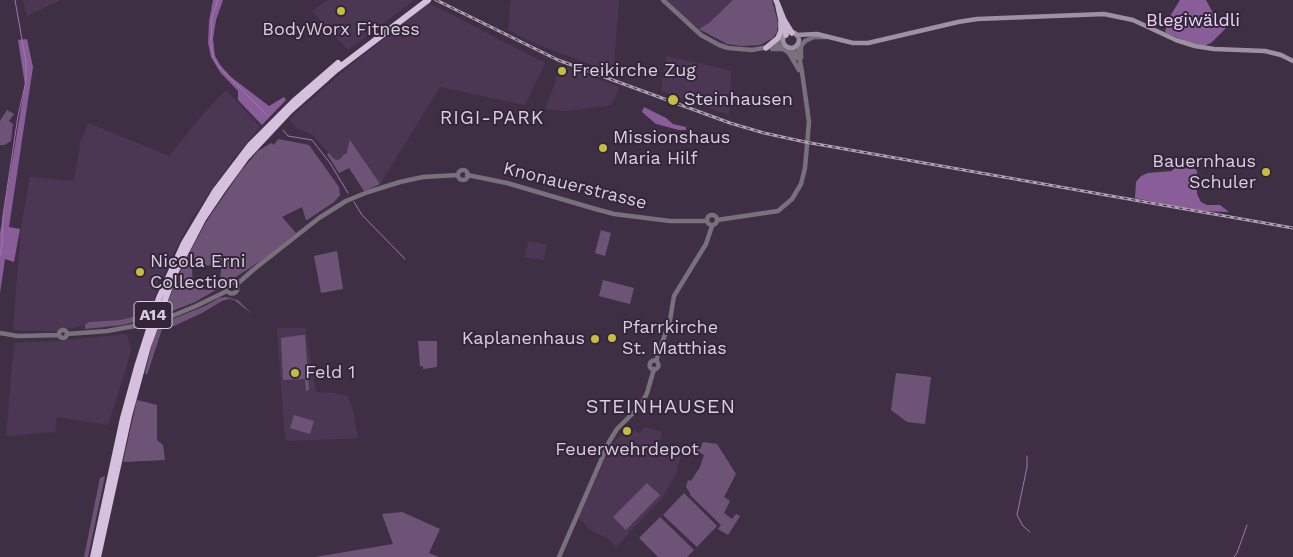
<!DOCTYPE html>
<html>
<head>
<meta charset="utf-8">
<style>
  body { margin:0 }
  canvas { display:block; background:#3f2f45 }
</style>
</head>
<body>
<canvas width="1293" height="557"></canvas>
<script>
const g = document.querySelector('canvas').getContext('2d');
g.lineJoin = 'round';
function fill(path, color) {
  g.fillStyle = color;
  g.fill(path, 'evenodd');
}
function poly(rows) {
  const path = new Path2D();
  for (const r of rows) {
    if (r.length === 3) {
      path.moveTo(r[0] + r[2], r[1]);
      path.arc(r[0], r[1], r[2], 0, 2 * Math.PI);
      continue;
    }
    path.moveTo(r[0], r[1]);
    for (let i = 2; i < r.length; i += 2) path.lineTo(r[i], r[i + 1]);
  }
  return path;
}
function trace(path, color, width, dash) {
  g.strokeStyle = color;
  g.lineWidth = width;
  g.lineCap = dash ? 'butt' : 'round';
  g.setLineDash(dash || []);
  g.stroke(path);
}
function drawText(font, color, halo, rows, align = 'center') {
  g.font = font + ' "Work Sans",sans-serif';
  g.lineWidth = 4;
  g.setLineDash([]);
  g.textBaseline = 'middle';
  g.strokeStyle = halo;
  g.fillStyle = color;
  for (const [text, x, y, turn = 0] of rows) {
    g.save();
    g.translate(x, y);
    g.rotate((+turn || 0) * Math.PI / 180);
    g.textAlign = isNaN(turn) ? turn : align;
    if (halo) g.strokeText(text, 0, 0);
    g.fillText(text, 0, 0);
    g.restore();
  }
}
fill(poly([
  [23,0,61,0,27,16],
  [327,0,412,0,412,2,348,50,312,11],
  [511,0,619,0,613,73,536,44,508,30],
  [663,0,733,0,709,23,699,29],
  [429,3,545,63,525,105,440,87,380,184,351,141,345,154,344,154,341,158,338,160,334,159,313,135,297,128,289,119,347,68],
  [666,56,729,70,731,72,729,115,661,91],
  [559,64,619,87,616,96,610,105,606,106,566,111,545,109,555,83],
  [226,90,260,127,233,159,192,218,169,262,149,313,120,320,89,322,85,325,55,332,13,330,21,227,30,177,74,181,81,139,82,139,88,123,169,156,205,112],
  [528,241,547,245,544,260,525,257],
  [277,328,305,328,316,392,334,393,348,396,354,414,358,438,289,441,285,439],
  [127,334,131,351,108,425,57,417,55,432,6,436,14,343,58,341],
  [629,427,633,431,635,430,639,433,645,427,662,432,659,444,682,450,677,471,663,497,616,547,609,539,591,530,578,518,612,444]
]), '#4b3753');
fill(poly([
  [733,0,772,0,778,23,777,32,773,38,760,45,741,46,727,44,699,29,709,23],
  [7,110,14,114,9,121,13,124,11,141,4,145,0,145,0,121],
  [278,139,309,145,339,187,340,195,334,202,307,220,306,220,302,207,282,217,296,233,265,258,216,290,195,302,167,313,169,307,165,309,183,265,206,222,241,171,258,151,271,143,274,145],
  [218,264,221,269,220,282,214,289,206,290,193,287,192,268],
  [350,140,380,184,364,191,349,168,339,173,327,154,329,153,334,159,338,160,341,158,344,154,346,154],
  [601,230,611,233,605,256,595,253],
  [337,251,343,289,321,293,314,256],
  [603,280,634,288,630,304,599,296],
  [226,297,238,300,252,314,234,300,229,299,222,301,202,313,174,326,162,329,147,375,145,373,153,340,160,324,205,306,219,298],
  [149,313,146,319,123,325,85,329,85,325,89,322,120,320],
  [302,335,305,335,309,390,306,391,305,379,283,380,281,338],
  [418,341,437,341,437,367,423,369,423,366,420,366],
  [896,373,931,377,925,424,907,422,891,410],
  [137,400,157,405,157,440,163,445,165,460,123,462],
  [294,415,314,421,310,434,290,428],
  [703,442,717,444,736,474,724,497,730,501,724,513,732,519,736,514,740,516,728,535,718,529,721,525,690,495,690,493,686,487,688,480,691,481,700,467,704,455,696,451,697,449,700,449],
  [105,476,88,557,84,557,100,478],
  [647,483,660,495,626,530,613,517],
  [684,493,717,526,697,547,663,515],
  [402,512,440,529,429,553,439,557,315,557,393,544,382,514],
  [660,517,694,550,687,557,658,557,639,538]
]), '#6d5477');
fill(poly([
  [213,0,223,0,216,20,213,39,215,56,221,66,231,77,269,106,284,97,286,100,262,125,238,100,238,91,220,72,211,57,208,43,209,21],
  [1180,0,1206,0,1213,13,1227,26,1225,29,1211,43,1204,46,1189,42,1168,34,1165,32,1170,16],
  [27,39,33,67,9,227,20,229,14,262,5,259,0,293,0,233,25,85,18,40],
  [644,107,666,118,673,124,686,127,686,130,679,130,656,124,642,112],
  [1174,167,1195,169,1197,171,1197,194,1201,202,1207,205,1220,205,1229,212,1199,211,1135,198,1136,182,1141,176,1148,173,1172,171]
]), '#885d98');
trace(poly([
  [218,0,212,17,211,45,213,56,218,66,268,116],
  [283,130,288,136,312,140,330,163,348,193],
  [354,202,362,215,405,259],
  [0,255,2,246,3,216,18,116,26,81,26,62,15,0],
  [1027,456,1027,467,1017,515,1023,526,1030,532],
  [1234,557,1237,553,1247,525]
]), '#a074b2', 1);
trace(poly([
  [663,0,701,35,719,45,728,48,752,50,774,46,785,46],
  [775,45,783,38],
  [788,47,793,51,796,58],
  [772,49,783,49,789,53,799,70],
  [801,58,801,46,805,41,814,37,826,37],
  [463,175,5],
  [467,175,507,183,592,208,614,214,670,221,707,221],
  [712,220,5],
  [717,220,778,211,792,199,801,184,805,168,809,122,802,72,797,45],
  [232,288,5.5],
  [236,285,253,270,319,218,346,201,368,192,400,182,423,177,458,175],
  [167,318,196,306,227,291],
  [63,334,4],
  [0,333,18,336,59,335],
  [67,334,107,331,140,325],
  [654,365,4.5],
  [656,361,670,320,674,296,706,244,712,226],
  [559,557,609,442,617,429,641,405,647,393,654,369]
]), '#79707c', 4.5);
trace(poly([
  [791,40,8],
  [796,35,817,34,853,43,868,43,958,22,977,19,1104,14,1133,20,1176,40,1195,46,1214,49,1265,51,1281,55,1293,61]
]), '#9e91a3', 4.5);
trace(poly([
  [776,0,784,20,792,33],
  [784,22,786,35],
  [766,48,778,38,781,31,781,20,778,6]
]), '#c8b5d0', 5.5);
trace(poly([
  [93,557,123,418,137,367,159,298,184,243,215,191,250,145,294,101,338,63],
  [98,557,129,416,148,346,175,273,203,219,222,191,246,158,290,111,336,70,428,0]
]), '#d5c0dd', 6);
const rail = poly([
  [436,0,558,60,730,123,764,133,805,142,1293,228]
]);
trace(rail, '#aea1b2', 3);
trace(rail, '#34253b', 1, [4]);
trace(poly([
  [140,325,167,318]
]), '#79707c', 4.5);
for (const [x, y, r, color] of [
  [341,11,5,"#c4bd3e"],
  [562,71,5,"#c4bd3e"],
  [673,100,6,"#c4bd3e"],
  [603,148,5,"#c4bd3e"],
  [1266,172,5,"#c4bd3e"],
  [140,272,5,"#c4bd3e"],
  [612,338,5,"#c4bd3e"],
  [595,339,5,"#c4bd3e"],
  [295,373,5,"#c4bd3e"],
  [627,431,5,"#c4bd3e"]
]) {
  const dot = new Path2D();
  dot.arc(x, y, r, 0, 2 * Math.PI);
  g.fillStyle = color;
  g.fill(dot);
  trace(dot, '#34253b', 2);
}
for (const [x, y, w] of [
  [153,315,38]
]) {
  const box = new Path2D();
  box.roundRect(x - w / 2, y - 13.5, w, 27, 4);
  g.fillStyle = '#34253b';
  g.fill(box);
  trace(box, '#dacfde', 1);
}
drawText('bold 16px', '#dacfde', null, [
  ["A14",153,315]
]);
drawText('18px', '#ebd3f5', '#34253b', [
  ["Blegiwäldli",1193,21]
]);
drawText('18px', '#dacfde', '#34253b', [
  ["BodyWorx Fitness",341,30,"center"],
  ["Freikirche Zug",572,71],
  ["Steinhausen",684,100],
  ["Missionshaus",613,138],
  ["Maria Hilf",613,159],
  ["Bauernhaus",1256,162,"right"],
  ["Schuler",1256,183,"right"],
  ["Nicola Erni",150,262],
  ["Collection",150,283],
  ["Pfarrkirche",622,328],
  ["St. Matthias",622,349],
  ["Kaplanenhaus",585,339,"right"],
  ["Feld 1",305,373],
  ["Feuerwehrdepot",627,450,"center"]
], 'left');
drawText('18px', '#dacfde', '#34253b', [
  ["Knonauerstrasse",575,186,14]
]);
g.letterSpacing = '1px';
drawText('19px', '#dacfde', '#34253b', [
  ["RIGI-PARK",492,118]
]);
g.letterSpacing = '0px';
g.letterSpacing = '1px';
drawText('20px', '#dacfde', '#34253b', [
  ["STEINHAUSEN",661,407]
]);
g.letterSpacing = '0px';
</script>
</body>
</html>
